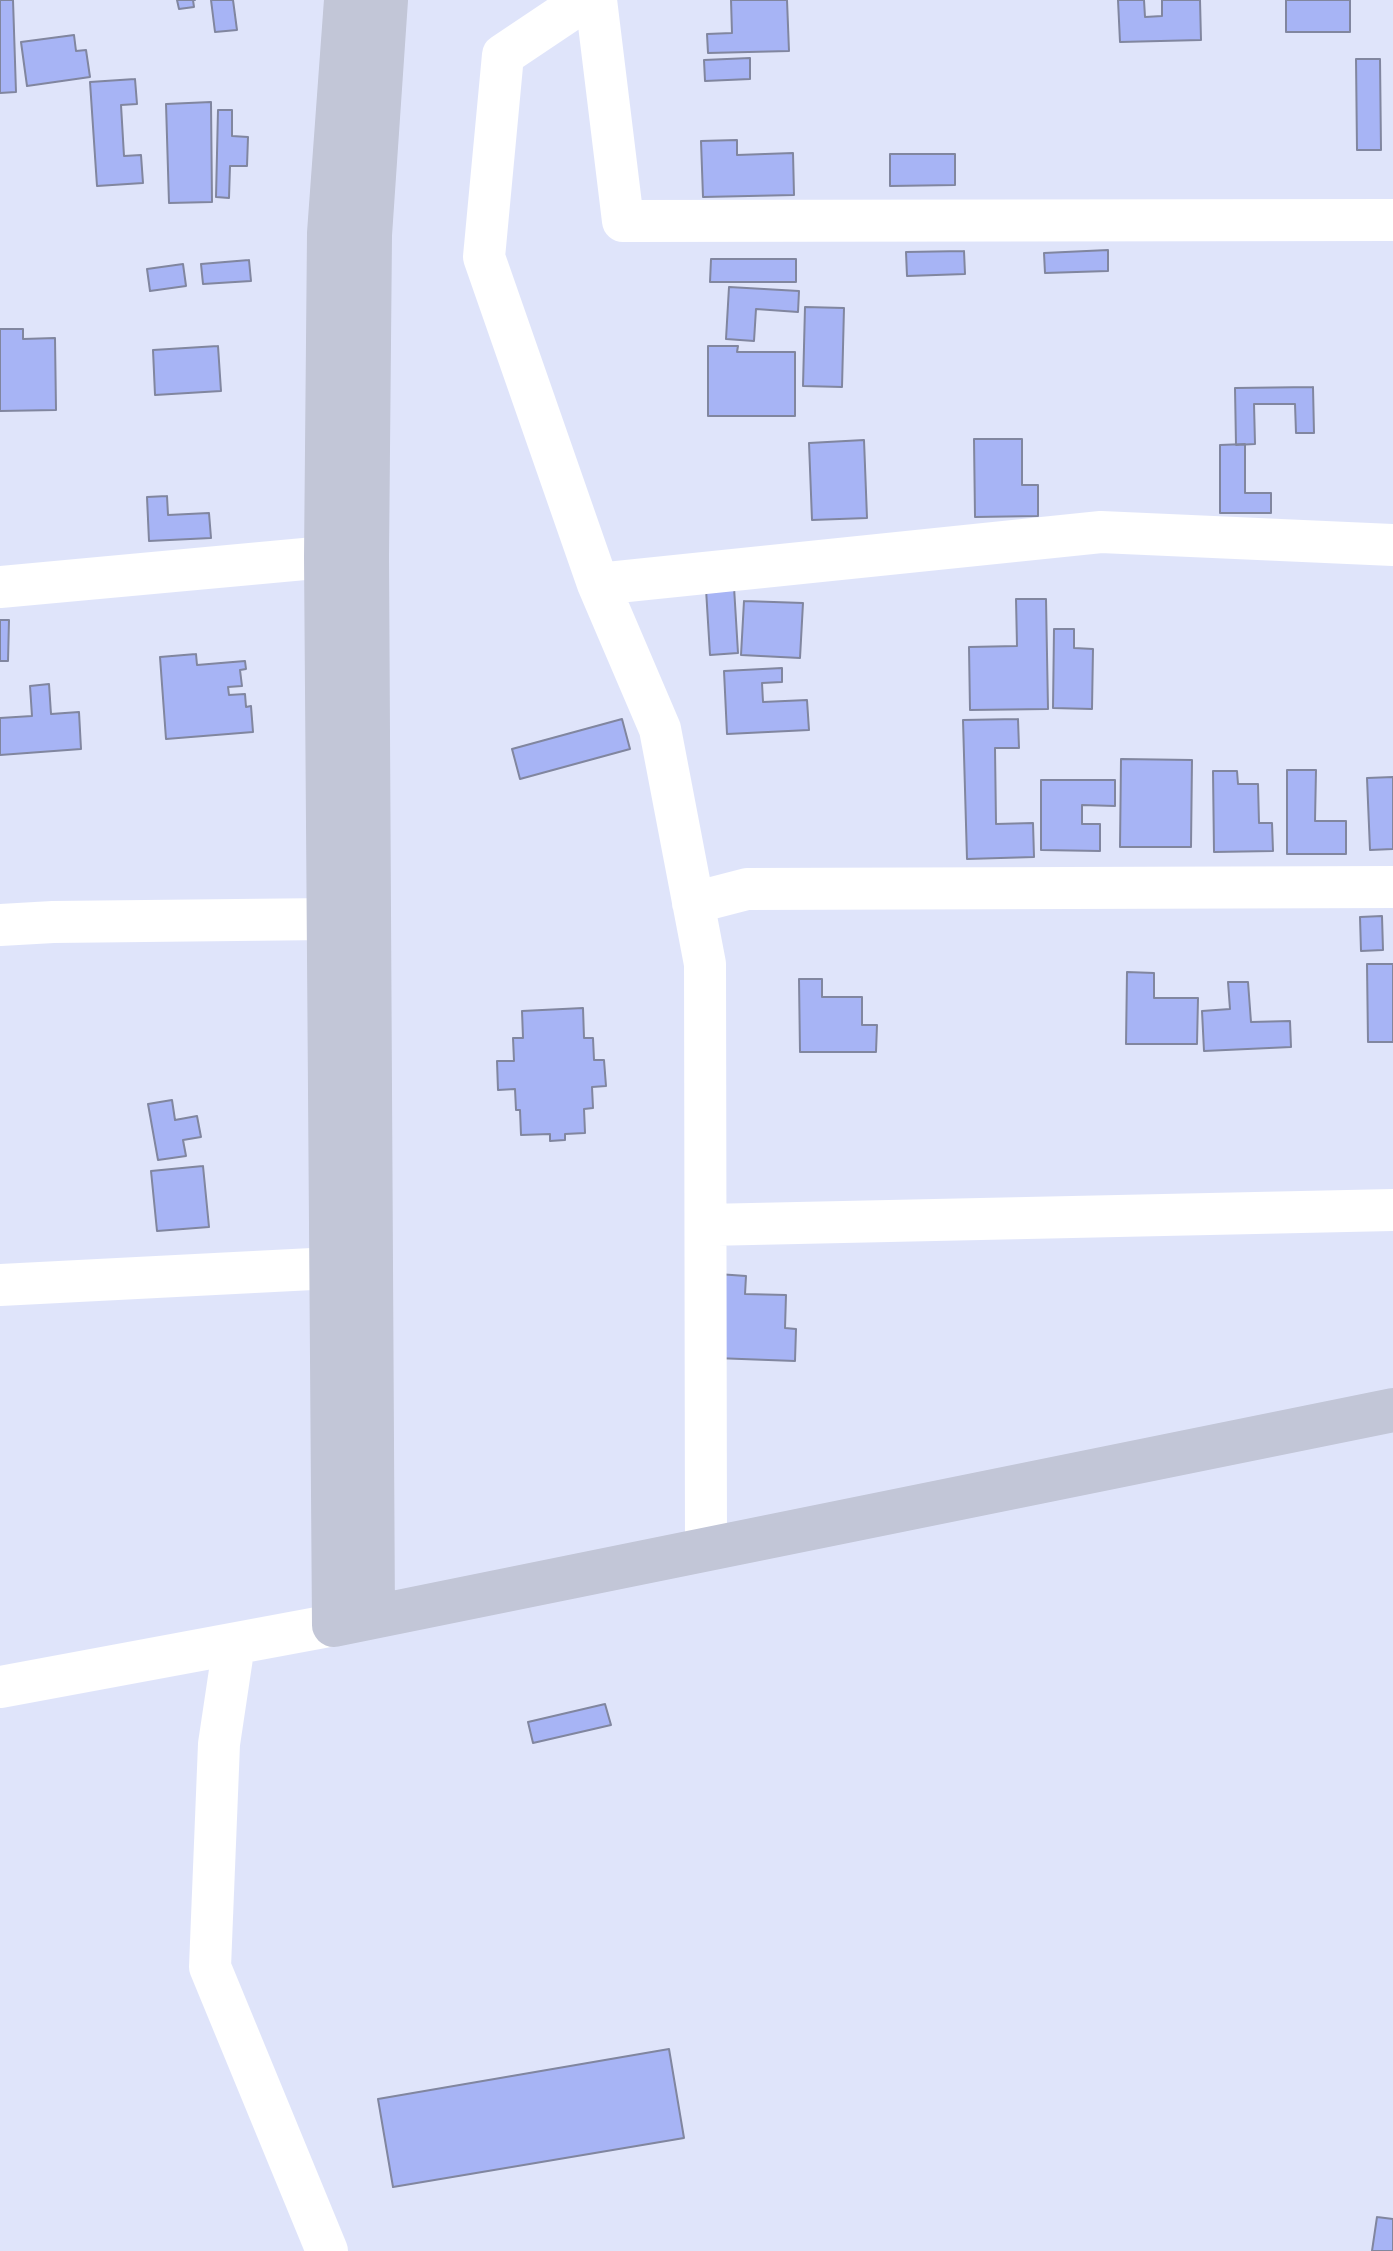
<!DOCTYPE html>
<html>
<head>
<meta charset="utf-8">
<style>
  body { margin:0 }
  canvas { display:block; background:#dfe4fa }
</style>
</head>
<body>
<canvas width="1393" height="2251"></canvas>
<script>
const g = document.querySelector('canvas').getContext('2d');
g.lineJoin = 'round';
function fill(path, color) {
  g.fillStyle = color;
  g.fill(path, 'evenodd');
}
function poly(rows) {
  const path = new Path2D();
  for (const r of rows) {
    path.moveTo(r[0], r[1]);
    for (let i = 2; i < r.length; i += 2) path.lineTo(r[i], r[i + 1]);
  }
  return path;
}
function trace(path, color, width, dash) {
  g.strokeStyle = color;
  g.lineWidth = width;
  g.lineCap = dash ? 'butt' : 'round';
  g.setLineDash(dash || []);
  g.stroke(path);
}
const building = poly([
  [0,0,13,0,16,92,0,93,0,0],
  [177,0,195,0,193,0,194,7,179,9,177,0],
  [211,0,233,0,237,30,215,32,211,0],
  [731,0,787,0,789,51,708,53,707,34,732,33,731,0],
  [1118,0,1144,0,1145,17,1162,16,1162,0,1200,0,1201,40,1120,42,1118,0],
  [1286,0,1350,0,1350,32,1286,32,1286,0],
  [74,35,76,51,86,50,90,77,27,86,21,42,74,35],
  [750,58,750,79,705,81,704,60,750,58],
  [1356,59,1380,59,1381,150,1357,150,1356,59],
  [135,79,137,104,121,105,124,156,141,155,143,183,97,186,90,82,135,79],
  [211,102,212,202,169,203,166,104,211,102],
  [218,110,232,110,232,136,248,137,247,166,230,166,229,198,216,197,218,110],
  [737,140,737,155,793,153,794,195,703,197,701,141,737,140],
  [890,154,955,154,955,185,890,186,890,154],
  [1108,250,1108,271,1045,273,1044,253,1108,250],
  [964,251,965,274,907,276,906,252,964,251],
  [711,259,796,259,796,282,710,282,711,259],
  [249,260,251,281,203,284,201,264,249,260],
  [183,264,186,286,150,291,147,269,183,264],
  [729,287,799,291,798,312,756,309,754,341,726,339,729,287],
  [805,307,844,308,842,387,803,386,805,307],
  [0,329,23,329,23,339,55,338,56,410,0,411,0,329],
  [218,346,221,391,155,395,153,350,218,346],
  [708,346,738,346,737,352,795,352,795,416,708,416,708,346],
  [1313,387,1314,433,1296,433,1295,404,1254,404,1255,444,1236,445,1235,388,1313,387],
  [974,439,1022,439,1022,485,1038,485,1038,516,975,517,974,439],
  [864,440,867,518,812,520,809,443,864,440],
  [1245,444,1245,493,1271,493,1271,513,1220,513,1220,445,1245,444],
  [167,496,168,515,209,513,211,538,149,541,147,497,167,496],
  [734,587,738,653,710,655,706,589,734,587],
  [1016,599,1046,599,1048,709,970,710,969,647,1017,646,1016,599],
  [744,601,803,603,800,658,741,655,744,601],
  [0,620,9,620,8,661,0,661,0,620],
  [1054,629,1074,629,1074,648,1093,649,1092,709,1053,708,1054,629],
  [196,654,197,665,245,661,246,669,240,670,242,686,228,687,229,695,245,694,246,707,251,706,253,732,166,739,160,657,196,654],
  [782,668,782,682,762,683,763,702,807,700,809,730,727,734,724,671,782,668],
  [49,684,51,714,79,712,81,749,0,755,0,718,32,716,30,686,49,684],
  [622,719,630,749,520,779,512,749,622,719],
  [1018,719,1019,748,995,748,996,824,1033,823,1034,857,967,859,963,720,1018,719],
  [1121,759,1192,760,1191,847,1120,847,1121,759],
  [1287,770,1316,770,1315,821,1346,821,1346,854,1287,854,1287,770],
  [1213,771,1237,771,1238,784,1258,784,1259,823,1272,823,1273,851,1214,852,1213,771],
  [1393,777,1393,849,1370,850,1367,778,1393,777],
  [1041,780,1115,780,1115,806,1082,805,1082,824,1100,824,1100,851,1041,850,1041,780],
  [1382,916,1383,950,1361,951,1360,917,1382,916],
  [1367,964,1393,964,1393,1042,1368,1042,1367,964],
  [1127,972,1154,973,1154,998,1198,998,1197,1044,1126,1044,1127,972],
  [799,979,822,979,822,997,862,997,862,1025,877,1025,876,1052,800,1052,799,979],
  [1228,982,1248,982,1251,1022,1290,1021,1291,1047,1204,1051,1202,1011,1230,1009,1228,982],
  [583,1008,584,1038,593,1038,594,1060,604,1060,606,1086,592,1087,593,1108,584,1109,585,1133,565,1134,565,1140,550,1141,550,1134,521,1135,520,1110,516,1110,515,1089,498,1090,497,1061,514,1061,513,1038,523,1038,522,1011,583,1008],
  [172,1100,175,1120,197,1116,201,1137,183,1140,186,1156,158,1160,148,1104,172,1100],
  [203,1166,209,1227,157,1231,151,1171,203,1166],
  [718,1274,746,1276,745,1294,786,1295,785,1328,796,1329,795,1361,715,1358,718,1274],
  [605,1704,611,1725,533,1743,528,1722,605,1704],
  [669,2049,684,2138,393,2187,378,2099,669,2049],
  [1377,2217,1393,2219,1393,2251,1372,2251,1377,2217]
]);
fill(building, '#a7b4f5');
trace(building, '#81869f', 2);
trace(poly([
  [585,0,503,55,484,257,598,584,660,729,705,964,706,1549],
  [596,0,623,221,1393,220],
  [598,584,1101,532,1393,545],
  [0,587,326,557],
  [693,903,747,889,1393,887],
  [0,925,53,922,329,919],
  [706,1225,1393,1210],
  [0,1285,332,1268],
  [234,1644,219,1744,210,1967,327,2251],
  [0,1687,334,1625]
]), '#fff', 42);
trace(poly([
  [346,0,329,233,326,557,334,1625,1393,1410],
  [373,1617,367,557,370,235,386,0]
]), '#c2c6d7', 44);
</script>
</body>
</html>
